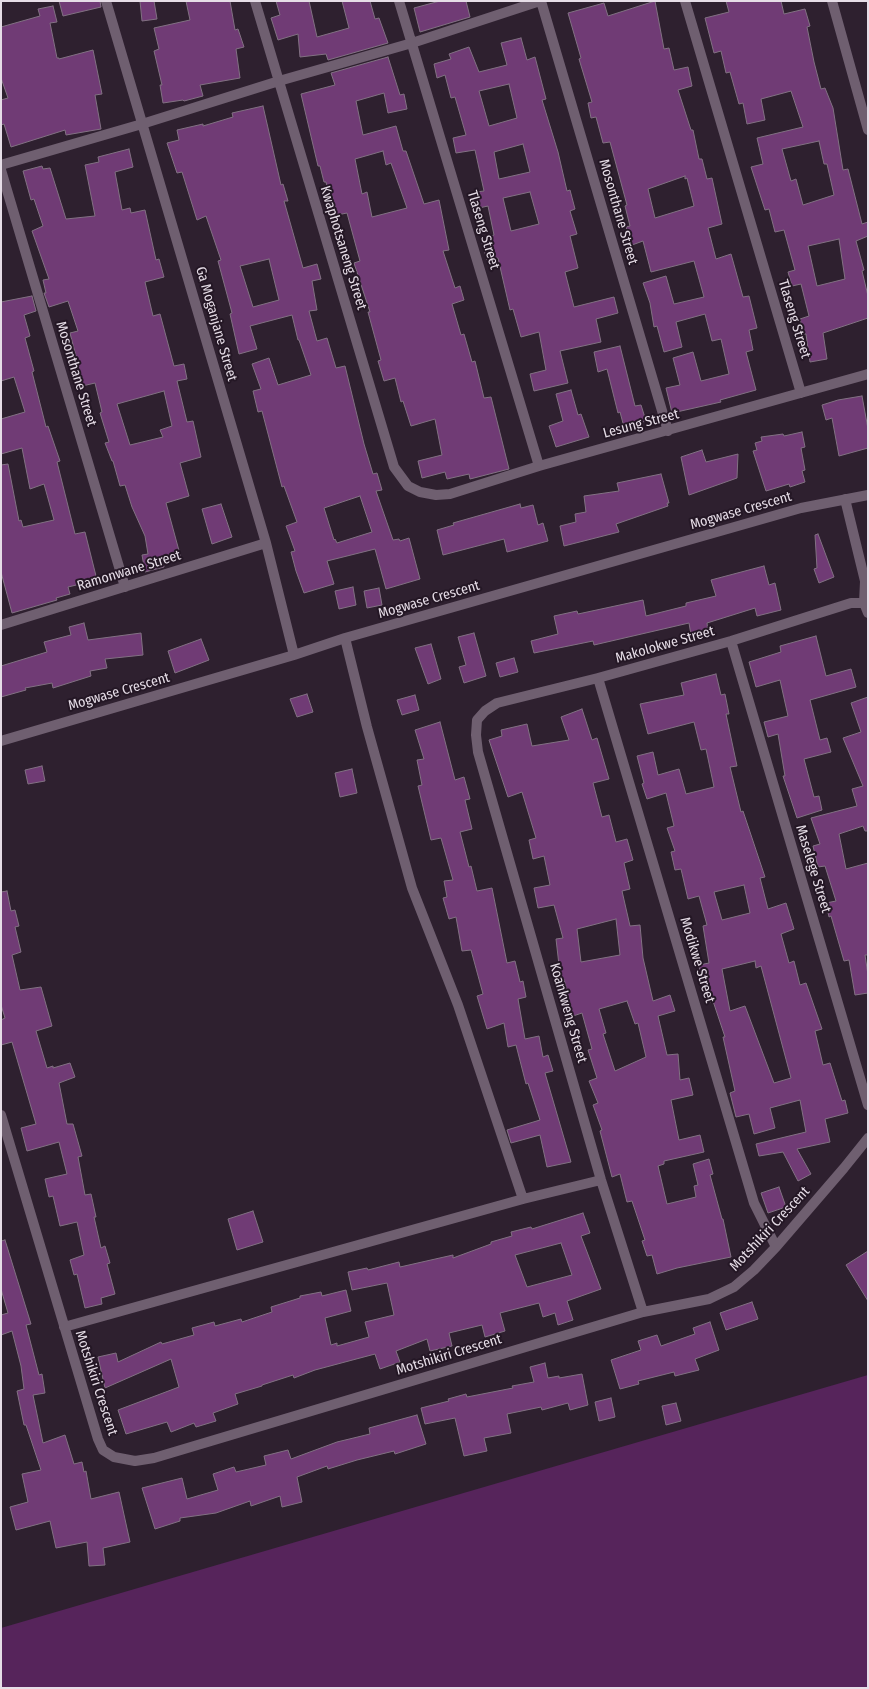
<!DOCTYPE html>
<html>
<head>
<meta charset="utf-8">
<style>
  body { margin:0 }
  #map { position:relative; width:869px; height:1689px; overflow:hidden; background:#2e202f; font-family:"Fira Sans Condensed",sans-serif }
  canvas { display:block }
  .frame { position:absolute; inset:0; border:2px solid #e6dde7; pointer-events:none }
</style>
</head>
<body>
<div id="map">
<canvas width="869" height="1689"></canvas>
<div class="frame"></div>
</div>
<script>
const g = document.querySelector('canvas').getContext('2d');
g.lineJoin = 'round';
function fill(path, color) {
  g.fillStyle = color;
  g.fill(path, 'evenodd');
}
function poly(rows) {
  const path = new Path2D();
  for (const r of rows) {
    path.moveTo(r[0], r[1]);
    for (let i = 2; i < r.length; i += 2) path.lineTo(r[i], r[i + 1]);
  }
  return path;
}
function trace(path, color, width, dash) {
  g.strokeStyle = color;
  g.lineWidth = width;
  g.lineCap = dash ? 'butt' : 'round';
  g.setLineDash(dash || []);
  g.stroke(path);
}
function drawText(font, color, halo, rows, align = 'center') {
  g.font = font + ' "Fira Sans Condensed",sans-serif';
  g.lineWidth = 4;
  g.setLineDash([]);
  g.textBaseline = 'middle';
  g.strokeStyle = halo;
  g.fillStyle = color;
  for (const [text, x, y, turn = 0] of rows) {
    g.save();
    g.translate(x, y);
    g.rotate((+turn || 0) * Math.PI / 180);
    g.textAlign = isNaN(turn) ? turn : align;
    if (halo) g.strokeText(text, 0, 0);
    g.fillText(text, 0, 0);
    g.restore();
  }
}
fill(poly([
  [868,1375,868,1688,1,1688,1,1628]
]), '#56245b');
const building = poly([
  [59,1,100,1,101,7,63,16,59,1],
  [140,1,154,1,157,19,142,21,140,1],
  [186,1,230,1,235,30,238,29,244,47,236,49,240,78,200,85,203,96,184,101,183,100,163,103,160,85,162,85,154,51,159,49,154,28,190,20,186,1],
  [276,1,309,1,317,37,349,28,342,1,370,1,375,19,379,18,388,43,328,60,326,54,300,57,298,34,278,40,271,18,280,15,276,1],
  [440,1,466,1,470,17,420,32,414,8,440,1],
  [655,1,664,49,669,48,674,70,688,67,692,86,678,90,691,130,693,130,699,159,702,159,707,179,712,178,722,224,708,228,716,259,731,254,743,297,749,296,757,328,749,330,753,350,746,352,756,390,720,400,721,402,672,413,666,388,680,385,673,358,693,352,701,381,729,374,721,339,712,341,705,314,676,322,682,347,664,352,657,326,654,327,650,303,643,283,666,276,674,304,704,297,694,261,651,272,643,241,632,245,626,227,630,226,625,206,627,205,610,142,603,143,596,117,591,118,588,103,592,102,579,59,581,58,568,13,604,3,608,16,655,1],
  [685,176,685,179,687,178,694,206,655,218,648,189,685,176],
  [726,1,781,1,784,14,805,9,810,26,807,27,814,62,821,89,825,88,833,108,843,170,848,169,862,224,868,222,868,236,856,241,864,270,862,271,868,296,868,318,823,333,827,359,810,362,806,334,804,334,800,319,809,316,801,284,792,286,788,272,795,270,784,230,775,232,769,209,765,210,751,167,763,164,757,138,803,127,791,91,761,99,765,120,747,124,743,103,739,104,730,72,726,73,721,51,714,53,705,18,729,12,726,1],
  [819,141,824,164,827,164,834,195,803,205,796,179,791,181,782,149,819,141],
  [839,239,845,279,817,286,808,246,839,239],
  [53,6,57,22,50,23,57,58,59,58,59,59,93,50,102,94,95,95,101,129,66,135,65,130,11,147,4,124,1,125,1,100,8,98,1,78,1,27,40,16,38,9,53,6],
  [521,38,527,60,535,57,546,99,542,100,558,152,567,191,570,190,575,209,570,211,577,234,570,236,578,268,565,272,574,307,614,297,618,313,596,319,601,342,560,351,568,383,534,391,530,374,546,370,539,332,521,337,513,309,510,310,498,258,487,260,481,239,494,235,488,206,479,208,476,192,484,191,475,150,456,153,453,138,466,135,455,97,451,98,445,75,437,78,434,64,451,59,449,54,469,47,479,72,507,65,501,43,521,38],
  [509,84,517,118,489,126,479,91,509,84],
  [523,144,530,172,499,179,494,152,523,144],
  [530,192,539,224,511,231,503,198,530,192],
  [388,57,400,95,404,94,407,109,388,113,384,93,356,101,363,135,396,126,403,151,406,151,424,204,439,200,449,250,443,251,455,288,460,286,464,300,452,304,461,335,464,334,472,362,475,361,484,398,491,397,509,469,470,479,469,474,447,479,445,472,422,478,418,461,442,455,435,419,411,426,403,401,401,402,395,378,384,381,378,361,381,360,368,312,370,312,354,263,360,261,347,213,337,215,332,195,329,196,326,182,324,182,320,166,318,166,301,94,335,85,331,73,388,57],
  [383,151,386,165,391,163,407,208,372,217,367,192,362,194,355,159,383,151],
  [263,106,281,185,283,184,288,201,284,201,303,268,317,264,321,279,312,281,317,310,309,311,317,341,327,338,336,368,345,366,364,444,373,474,377,473,382,490,376,491,393,540,399,539,400,541,409,538,420,579,386,589,375,549,327,561,334,584,304,593,296,571,291,552,295,551,286,526,297,522,284,486,282,487,262,411,258,412,253,391,261,389,252,364,269,358,278,385,311,375,299,340,298,340,292,315,250,326,257,349,239,354,230,314,232,313,218,261,221,260,206,216,197,220,182,172,177,173,167,143,179,140,177,130,203,124,203,126,233,117,232,113,263,106],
  [269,259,279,300,253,307,240,266,269,259],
  [360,496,372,532,337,543,335,539,334,540,324,508,360,496],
  [129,149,133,167,115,172,122,210,130,208,131,213,145,210,156,260,159,259,164,277,145,282,153,316,160,314,174,366,184,364,187,379,177,381,187,422,193,421,201,457,180,463,189,496,166,503,181,558,163,563,164,567,145,572,142,555,148,554,145,536,132,507,125,485,120,486,113,461,112,461,105,443,109,442,100,413,102,412,95,383,78,387,72,370,79,368,70,333,78,331,68,301,49,307,44,293,46,293,43,280,49,279,32,231,43,226,34,199,31,200,23,171,42,166,43,169,50,168,66,219,95,216,85,165,99,162,98,157,129,149],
  [164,391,172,426,160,430,163,437,130,445,117,404,164,391],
  [32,296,36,311,24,315,30,336,25,338,34,371,32,372,46,427,48,426,60,461,57,462,75,534,85,532,97,580,68,587,70,594,56,598,57,600,12,613,1,572,1,465,8,464,19,521,21,520,23,527,54,520,44,484,30,489,22,448,1,454,1,419,25,412,14,377,1,381,1,302,32,296],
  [620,346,635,406,641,405,646,421,624,427,620,412,618,413,607,369,598,372,594,352,620,346],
  [571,390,578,415,581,414,589,437,556,447,549,426,563,421,556,394,571,390],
  [862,396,868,429,868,448,839,456,832,418,826,420,822,405,838,400,862,396],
  [802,432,805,447,801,448,805,470,802,471,805,482,790,487,789,484,766,491,753,451,757,450,755,443,762,441,761,437,783,434,784,436,802,432],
  [702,450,706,462,738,454,737,478,689,495,681,457,702,450],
  [661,474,669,503,667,503,668,506,616,524,619,532,564,546,560,526,576,522,575,514,586,512,584,496,619,491,617,483,661,474],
  [221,504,232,537,212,544,202,509,221,504],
  [520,504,521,508,533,505,538,525,543,523,548,541,507,552,504,539,443,555,437,530,454,525,453,523,520,504],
  [818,534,834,577,819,583,814,569,817,568,815,535,818,534],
  [764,566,769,585,775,583,781,610,757,616,755,608,707,623,708,632,691,635,689,623,594,645,593,641,534,653,531,641,558,634,554,616,577,611,578,614,643,600,646,616,686,606,686,603,716,596,711,580,764,566],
  [353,587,356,605,339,609,335,591,353,587],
  [379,588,382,605,367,608,364,591,379,588],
  [84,623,88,640,141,633,143,655,105,659,107,668,90,671,91,676,53,688,52,683,25,688,26,690,1,697,1,666,47,652,44,642,71,635,69,627,84,623],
  [474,633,486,676,464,683,459,667,466,665,458,637,474,633],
  [816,636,826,676,851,669,856,687,810,700,820,740,827,738,831,752,804,759,814,797,819,796,822,810,797,818,783,776,785,776,778,734,768,737,764,722,788,716,780,680,756,687,749,662,781,652,780,646,816,636],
  [201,639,209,660,175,673,168,651,201,639],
  [431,644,441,679,428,684,415,648,431,644],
  [514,658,518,672,500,677,496,663,514,658],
  [716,674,721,695,725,694,729,714,726,714,737,766,730,767,731,771,741,812,743,811,765,877,760,878,768,909,786,903,794,929,781,934,789,963,794,961,800,985,806,983,822,1029,815,1031,823,1065,830,1063,842,1101,845,1100,848,1113,825,1119,830,1142,797,1149,811,1174,798,1181,783,1152,759,1156,756,1144,806,1132,800,1100,770,1108,775,1128,754,1134,749,1114,736,1117,730,1093,735,1091,723,1037,725,1037,713,1001,710,1002,705,979,701,979,699,965,709,963,703,926,707,925,699,896,688,899,681,869,675,870,671,852,675,851,667,828,674,826,666,793,647,799,642,784,644,783,637,756,653,752,658,775,679,769,686,794,714,787,706,749,701,750,694,722,648,734,640,704,684,695,681,683,716,674],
  [744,885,750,913,722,920,714,892,744,885],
  [755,961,756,968,761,966,791,1078,774,1083,745,1006,730,1011,722,969,755,961],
  [307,694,313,712,297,717,290,699,307,694],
  [415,695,419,710,402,715,397,700,415,695],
  [868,697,868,831,865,831,863,826,839,834,846,869,868,863,868,955,865,955,868,975,868,993,855,995,849,960,844,961,831,916,829,917,826,903,836,901,825,866,818,867,813,846,820,844,811,818,857,806,852,789,863,786,843,738,861,732,851,703,868,697],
  [582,709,592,740,597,738,609,779,593,783,602,817,609,815,616,842,627,839,633,860,624,863,630,889,622,891,630,926,640,925,643,958,653,1001,670,995,675,1011,658,1016,667,1055,678,1054,680,1080,689,1078,693,1095,671,1100,679,1140,700,1135,704,1152,664,1161,664,1164,658,1166,667,1204,696,1197,694,1186,698,1185,693,1164,709,1159,713,1174,710,1175,722,1219,723,1219,731,1257,677,1268,657,1274,652,1255,647,1256,642,1241,645,1240,632,1201,627,1202,620,1174,612,1177,600,1131,602,1130,593,1105,598,1103,589,1081,597,1078,588,1050,592,1049,582,1013,573,1016,564,979,559,980,556,966,559,965,556,939,563,938,554,905,538,908,534,888,550,885,544,856,533,859,529,840,536,838,522,792,508,797,489,740,502,736,501,730,527,724,532,746,569,740,561,717,582,709],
  [616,919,620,955,581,962,577,929,616,919],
  [627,1001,635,1024,638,1023,646,1057,615,1071,603,1034,606,1033,599,1009,627,1001],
  [440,722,455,780,464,777,470,799,465,800,472,829,460,832,469,867,471,866,477,891,492,888,507,963,515,961,520,982,523,981,526,997,518,999,525,1039,539,1036,543,1057,548,1055,553,1071,545,1073,571,1162,547,1167,540,1135,511,1143,507,1130,540,1120,528,1083,526,1084,516,1045,508,1047,504,1023,487,1029,477,996,483,994,471,950,462,951,456,917,449,919,443,898,447,897,444,881,453,880,441,838,431,840,418,786,422,785,417,760,424,759,415,730,440,722],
  [42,766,45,781,28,784,25,770,42,766],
  [352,769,357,793,340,797,335,773,352,769],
  [7,891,11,911,15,910,19,926,15,927,21,952,12,955,20,990,41,987,52,1026,36,1031,47,1068,53,1066,53,1068,70,1063,75,1077,59,1083,67,1124,73,1124,82,1156,78,1157,85,1195,91,1194,96,1217,94,1217,101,1248,105,1246,110,1263,107,1264,115,1294,101,1298,102,1304,85,1308,77,1274,74,1275,70,1260,84,1255,77,1222,60,1226,53,1196,49,1197,45,1179,67,1174,59,1142,27,1151,21,1128,36,1124,12,1042,1,1045,1,1020,5,1018,1,1005,1,892,7,891],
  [779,1187,786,1207,768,1213,761,1193,779,1187],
  [253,1211,263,1242,237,1250,228,1219,253,1211],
  [583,1213,590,1233,581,1236,601,1289,567,1301,573,1320,558,1325,555,1313,543,1317,539,1303,500,1313,505,1331,485,1337,482,1325,449,1333,452,1346,430,1351,427,1339,396,1351,400,1362,380,1369,375,1354,315,1370,294,1378,293,1375,262,1385,262,1386,235,1394,238,1404,213,1413,216,1421,196,1427,194,1423,171,1432,167,1422,126,1434,118,1410,179,1387,171,1359,105,1388,98,1357,116,1353,118,1362,161,1342,162,1344,194,1335,192,1328,214,1322,215,1326,241,1319,242,1322,272,1312,271,1307,300,1298,300,1296,321,1292,322,1296,346,1290,351,1311,325,1318,331,1345,337,1343,337,1346,369,1337,365,1322,394,1315,387,1283,352,1290,348,1272,367,1268,368,1270,399,1262,400,1267,453,1255,453,1258,491,1244,491,1242,512,1236,511,1232,531,1227,532,1229,583,1213],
  [561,1243,572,1275,527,1287,515,1255,561,1243],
  [5,1240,31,1324,26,1325,39,1375,42,1374,45,1393,33,1395,43,1443,65,1435,74,1464,82,1462,84,1472,86,1471,91,1499,119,1492,130,1542,103,1548,105,1565,89,1566,87,1542,56,1548,50,1521,16,1530,10,1507,28,1502,22,1474,41,1470,26,1425,24,1425,17,1391,24,1389,21,1366,12,1331,1,1335,1,1315,8,1313,1,1289,1,1241,5,1240],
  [868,1251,868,1301,846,1265,868,1251],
  [752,1302,758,1319,726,1330,720,1313,752,1302],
  [710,1322,719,1350,695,1359,699,1370,675,1376,674,1372,638,1381,639,1384,620,1389,611,1360,641,1350,638,1341,657,1335,661,1346,695,1334,693,1328,710,1322],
  [545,1363,548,1378,559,1376,559,1378,582,1374,588,1405,570,1410,568,1403,542,1410,541,1407,507,1414,511,1433,484,1438,487,1451,464,1456,455,1418,425,1424,421,1408,449,1401,448,1399,466,1394,467,1397,513,1388,512,1386,534,1382,530,1367,545,1363],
  [611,1398,615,1417,599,1421,595,1402,611,1398],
  [676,1403,681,1421,666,1425,662,1406,676,1403],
  [417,1415,426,1444,395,1454,394,1451,357,1460,328,1469,327,1466,297,1477,302,1502,282,1507,280,1496,251,1506,250,1501,216,1513,180,1518,180,1521,155,1529,142,1488,182,1478,187,1499,218,1490,213,1474,234,1467,236,1472,266,1465,264,1456,288,1450,291,1459,337,1442,370,1434,369,1428,417,1415]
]);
fill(building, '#703b75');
trace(building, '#827183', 1);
trace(poly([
  [106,1,266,543,294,655],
  [255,1,394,467,408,486,420,492,436,495,450,494,539,466,868,374],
  [399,1,539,466],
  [541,1,668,431],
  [685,1,801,393],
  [832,1,868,130],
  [1,165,142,124,279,81,412,43,540,1],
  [1,170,125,587],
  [845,499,865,581,864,603,868,613],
  [1,625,266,543],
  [345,638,367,727,412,888,458,1005,523,1199],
  [731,641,868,1105],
  [598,678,754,1203,776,1247],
  [1,741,294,655,345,638,801,508,868,495],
  [1,1115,98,1439,103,1450,114,1457,135,1461,154,1458,643,1312,709,1299,734,1287,754,1270,776,1247,844,1168,868,1138],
  [643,1312,601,1180,478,752,476,735,477,720,485,711,497,703,598,678,731,641,851,603,864,603],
  [64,1327,523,1199,601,1180]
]), '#6f5f70', 10);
drawText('14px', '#e6dde7', '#241725', [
  ["Mosonthane Street",618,212,74],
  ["Tlaseng Street",483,230,73],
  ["Kwaphotsaneng Street",343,248,73],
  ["Tlaseng Street",794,319,73],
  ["Ga Moganjane Street",216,324,74],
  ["Mosonthane Street",76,374,73],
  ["Lesung Street",641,424,-15],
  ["Mogwase Crescent",741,511,-16],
  ["Ramonwane Street",129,571,-17],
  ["Mogwase Crescent",429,600,-16],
  ["Makolokwe Street",665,645,-16],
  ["Mogwase Crescent",119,692,-16],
  ["Maselege Street",813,869,73],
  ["Modikwe Street",697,960,73],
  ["Koankweng Street",568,1013,74],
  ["Motshikiri Crescent",770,1229,-47],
  ["Motshikiri Crescent",449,1355,-17],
  ["Motshikiri Crescent",96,1383,72]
]);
</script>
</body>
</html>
